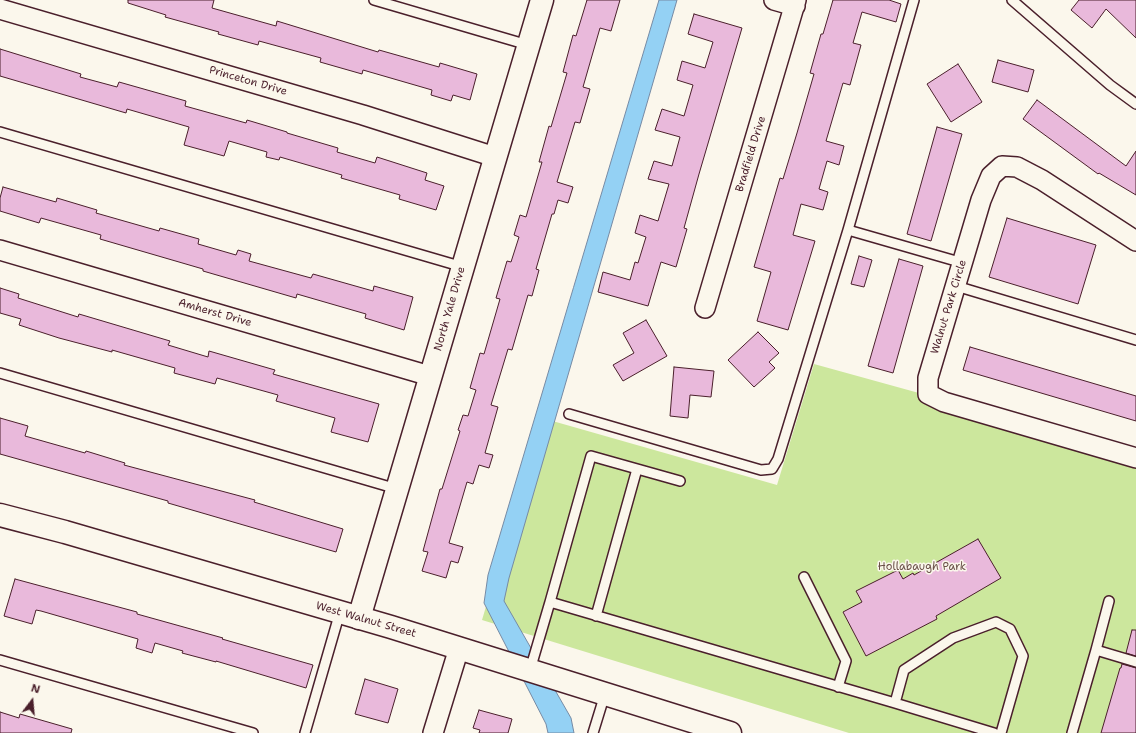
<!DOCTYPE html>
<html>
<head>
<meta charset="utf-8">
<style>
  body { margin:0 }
  #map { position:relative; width:1136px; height:733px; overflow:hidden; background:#fbf7ec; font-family:"Shantell Sans",sans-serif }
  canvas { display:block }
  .north { position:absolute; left:12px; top:681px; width:40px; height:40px; -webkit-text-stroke:3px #fbf7ec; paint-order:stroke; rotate:16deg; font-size:11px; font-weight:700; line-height:16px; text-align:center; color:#4a1f2b }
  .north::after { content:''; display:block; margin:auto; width:14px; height:18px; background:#4a1f2b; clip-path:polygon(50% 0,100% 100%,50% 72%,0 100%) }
</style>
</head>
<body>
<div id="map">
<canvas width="1136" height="733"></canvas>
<div class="north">N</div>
</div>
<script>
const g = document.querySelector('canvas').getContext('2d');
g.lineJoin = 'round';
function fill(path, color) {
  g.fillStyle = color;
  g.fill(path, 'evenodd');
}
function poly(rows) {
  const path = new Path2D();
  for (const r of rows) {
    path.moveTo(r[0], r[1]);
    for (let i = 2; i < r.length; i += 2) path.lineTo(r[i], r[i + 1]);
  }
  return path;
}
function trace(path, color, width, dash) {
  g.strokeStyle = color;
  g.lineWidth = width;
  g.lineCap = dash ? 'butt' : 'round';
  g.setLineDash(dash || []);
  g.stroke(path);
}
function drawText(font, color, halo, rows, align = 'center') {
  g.font = font + ' "Shantell Sans",sans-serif';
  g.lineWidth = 3;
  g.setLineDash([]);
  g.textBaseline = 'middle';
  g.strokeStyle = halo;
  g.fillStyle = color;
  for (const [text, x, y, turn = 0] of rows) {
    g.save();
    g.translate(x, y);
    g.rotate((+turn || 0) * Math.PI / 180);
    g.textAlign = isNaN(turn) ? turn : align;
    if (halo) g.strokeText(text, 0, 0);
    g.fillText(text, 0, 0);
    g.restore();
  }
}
fill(poly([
  [814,364,1136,453,1136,733,849,733,482,620,542,418,777,485]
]), '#cce79d');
const water = poly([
  [659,0,677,0,509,578,504,601,571,718,574,733,548,733,546,724,484,603,488,575,659,0]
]);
fill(water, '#94d1f4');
trace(water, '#768aa4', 1);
const building = poly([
  [128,0,214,0,212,8,276,26,277,21,378,52,379,50,439,67,440,63,477,74,470,100,453,95,451,101,431,95,432,90,363,70,362,74,320,62,321,58,259,41,258,45,218,34,219,32,165,17,166,15,128,3,128,0],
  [587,0,620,0,611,31,600,28,583,87,590,89,580,123,575,122,557,182,573,187,568,203,558,200,554,214,552,214,536,269,539,270,532,296,528,295,512,350,508,349,491,405,498,407,485,453,493,455,489,468,479,465,473,484,467,482,449,543,463,547,458,563,451,561,446,578,422,571,428,552,423,551,440,489,442,489,460,431,458,430,463,415,468,416,476,390,470,388,480,353,484,354,500,299,496,298,507,261,511,262,519,237,514,235,520,215,526,217,542,162,539,162,549,126,551,127,567,73,563,72,573,35,576,36,587,0],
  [833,0,889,0,901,4,896,22,862,12,853,43,861,45,850,85,843,83,826,141,844,146,839,165,827,161,819,189,828,192,823,210,801,204,793,235,815,241,788,330,757,321,771,272,754,267,780,178,783,179,797,133,814,74,810,73,821,34,823,34,833,0],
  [1079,0,1136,0,1136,38,1106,9,1092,28,1071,10,1079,0],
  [694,14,742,28,699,174,684,228,687,229,676,267,661,262,648,306,598,292,603,272,630,280,635,262,638,263,646,237,635,233,640,215,658,221,669,184,648,179,654,161,672,166,680,137,655,130,662,109,684,116,693,85,677,80,682,61,705,68,713,42,688,34,694,14],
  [0,49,81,74,80,77,117,87,119,82,186,101,185,106,246,123,247,120,287,132,287,133,338,148,337,152,375,163,377,157,427,173,425,180,444,186,436,210,399,199,400,195,341,178,342,175,280,157,279,160,266,157,267,152,229,141,224,156,184,145,189,127,127,109,126,113,0,76,0,49],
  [998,60,1034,70,1028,92,992,82,998,60],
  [958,64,982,102,951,122,927,84,958,64],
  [1037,100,1126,166,1136,151,1136,195,1099,173,1098,174,1023,119,1037,100],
  [937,127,962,134,931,241,907,234,937,127],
  [3,187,56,202,57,198,97,210,96,213,159,231,160,228,199,239,198,244,236,255,238,250,251,254,249,261,311,278,313,274,373,291,374,286,413,297,404,330,365,318,366,314,297,294,296,298,203,271,203,269,100,239,101,235,41,218,39,223,0,211,0,198,3,187],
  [1007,218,1096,245,1078,304,989,277,1007,218],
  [859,256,872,260,864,287,851,284,859,256],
  [899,259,923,266,893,373,868,366,899,259],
  [0,288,19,294,18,298,78,317,79,314,170,341,168,345,208,357,209,351,275,370,273,374,379,404,368,442,331,432,335,418,276,401,278,395,217,378,215,384,174,373,175,368,112,350,112,352,59,338,19,325,21,319,0,313,0,288],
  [646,320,667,356,623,381,613,365,634,353,623,333,646,320],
  [758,332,779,353,769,362,775,368,754,387,728,360,758,332],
  [970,347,1136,396,1136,421,963,370,970,347],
  [674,367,714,371,711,397,690,395,688,418,670,416,674,367],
  [0,418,28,426,25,436,85,453,86,451,125,463,124,465,255,500,254,502,343,529,336,552,168,503,168,501,0,454,0,418],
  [978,539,1001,578,936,616,937,619,866,656,843,612,862,602,856,591,898,570,903,579,913,573,914,575,978,539],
  [15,579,137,612,137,614,223,638,222,639,313,665,306,688,216,661,216,662,182,653,183,651,155,643,152,653,136,648,138,639,41,611,36,610,32,624,4,616,15,579],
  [1132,630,1136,630,1136,656,1126,653,1132,630],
  [1122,664,1136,668,1136,733,1101,733,1120,668,1121,668,1122,664],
  [365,679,398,689,388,723,355,714,365,679],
  [479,710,512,719,508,733,479,733,480,730,473,728,479,710],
  [0,712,19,718,20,714,72,729,71,733,0,733,0,712]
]);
fill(building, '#e9b9db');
trace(building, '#4a1f2b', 1);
const service = poly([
  [374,0,528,45],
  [1012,0,1110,85,1136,104],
  [0,132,463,267],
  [848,230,963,263],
  [956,286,1136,340],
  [0,373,397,489],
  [569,414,761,470,772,469,778,459,848,230,914,0],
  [680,481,591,456,550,602,895,703],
  [804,577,846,661,838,687],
  [596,616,637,469],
  [1096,650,1109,601],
  [0,660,253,733],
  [530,670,550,602],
  [305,733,340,612],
  [593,733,605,694],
  [994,733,895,703,904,670,953,638,996,622,1010,629,1023,656,1001,733],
  [1072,733,1096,650,1136,662]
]);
const minor = poly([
  [774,0,795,6],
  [0,9,363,115,495,157],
  [1136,241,1042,180,1017,167,1002,166,991,176,981,200,928,378,928,394,944,402,1136,458],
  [0,250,430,376],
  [705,308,796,0],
  [433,733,459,648]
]);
const tertiary = poly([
  [359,618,542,0]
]);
const secondary = poly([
  [0,515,65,532,391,627,730,733]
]);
trace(service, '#4a1f2b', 12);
trace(minor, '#4a1f2b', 22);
trace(tertiary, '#4a1f2b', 25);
trace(secondary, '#4a1f2b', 25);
trace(service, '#fbf7ec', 9);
trace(minor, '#fbf7ec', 19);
trace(tertiary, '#fbf7ec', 22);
trace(secondary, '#fbf7ec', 22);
drawText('11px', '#4a1f2b', '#fbf7ec', [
  ["Princeton Drive",248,81,16],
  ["Bradfield Drive",751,154,-73],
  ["Walnut Park Circle",949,307,-73],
  ["North Yale Drive",450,309,-74],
  ["Amherst Drive",215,313,16],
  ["West Walnut Street",366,620,16]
]);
drawText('11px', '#6a5148', '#fbf7ec', [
  ["Hollabaugh Park",922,567]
]);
</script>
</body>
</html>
